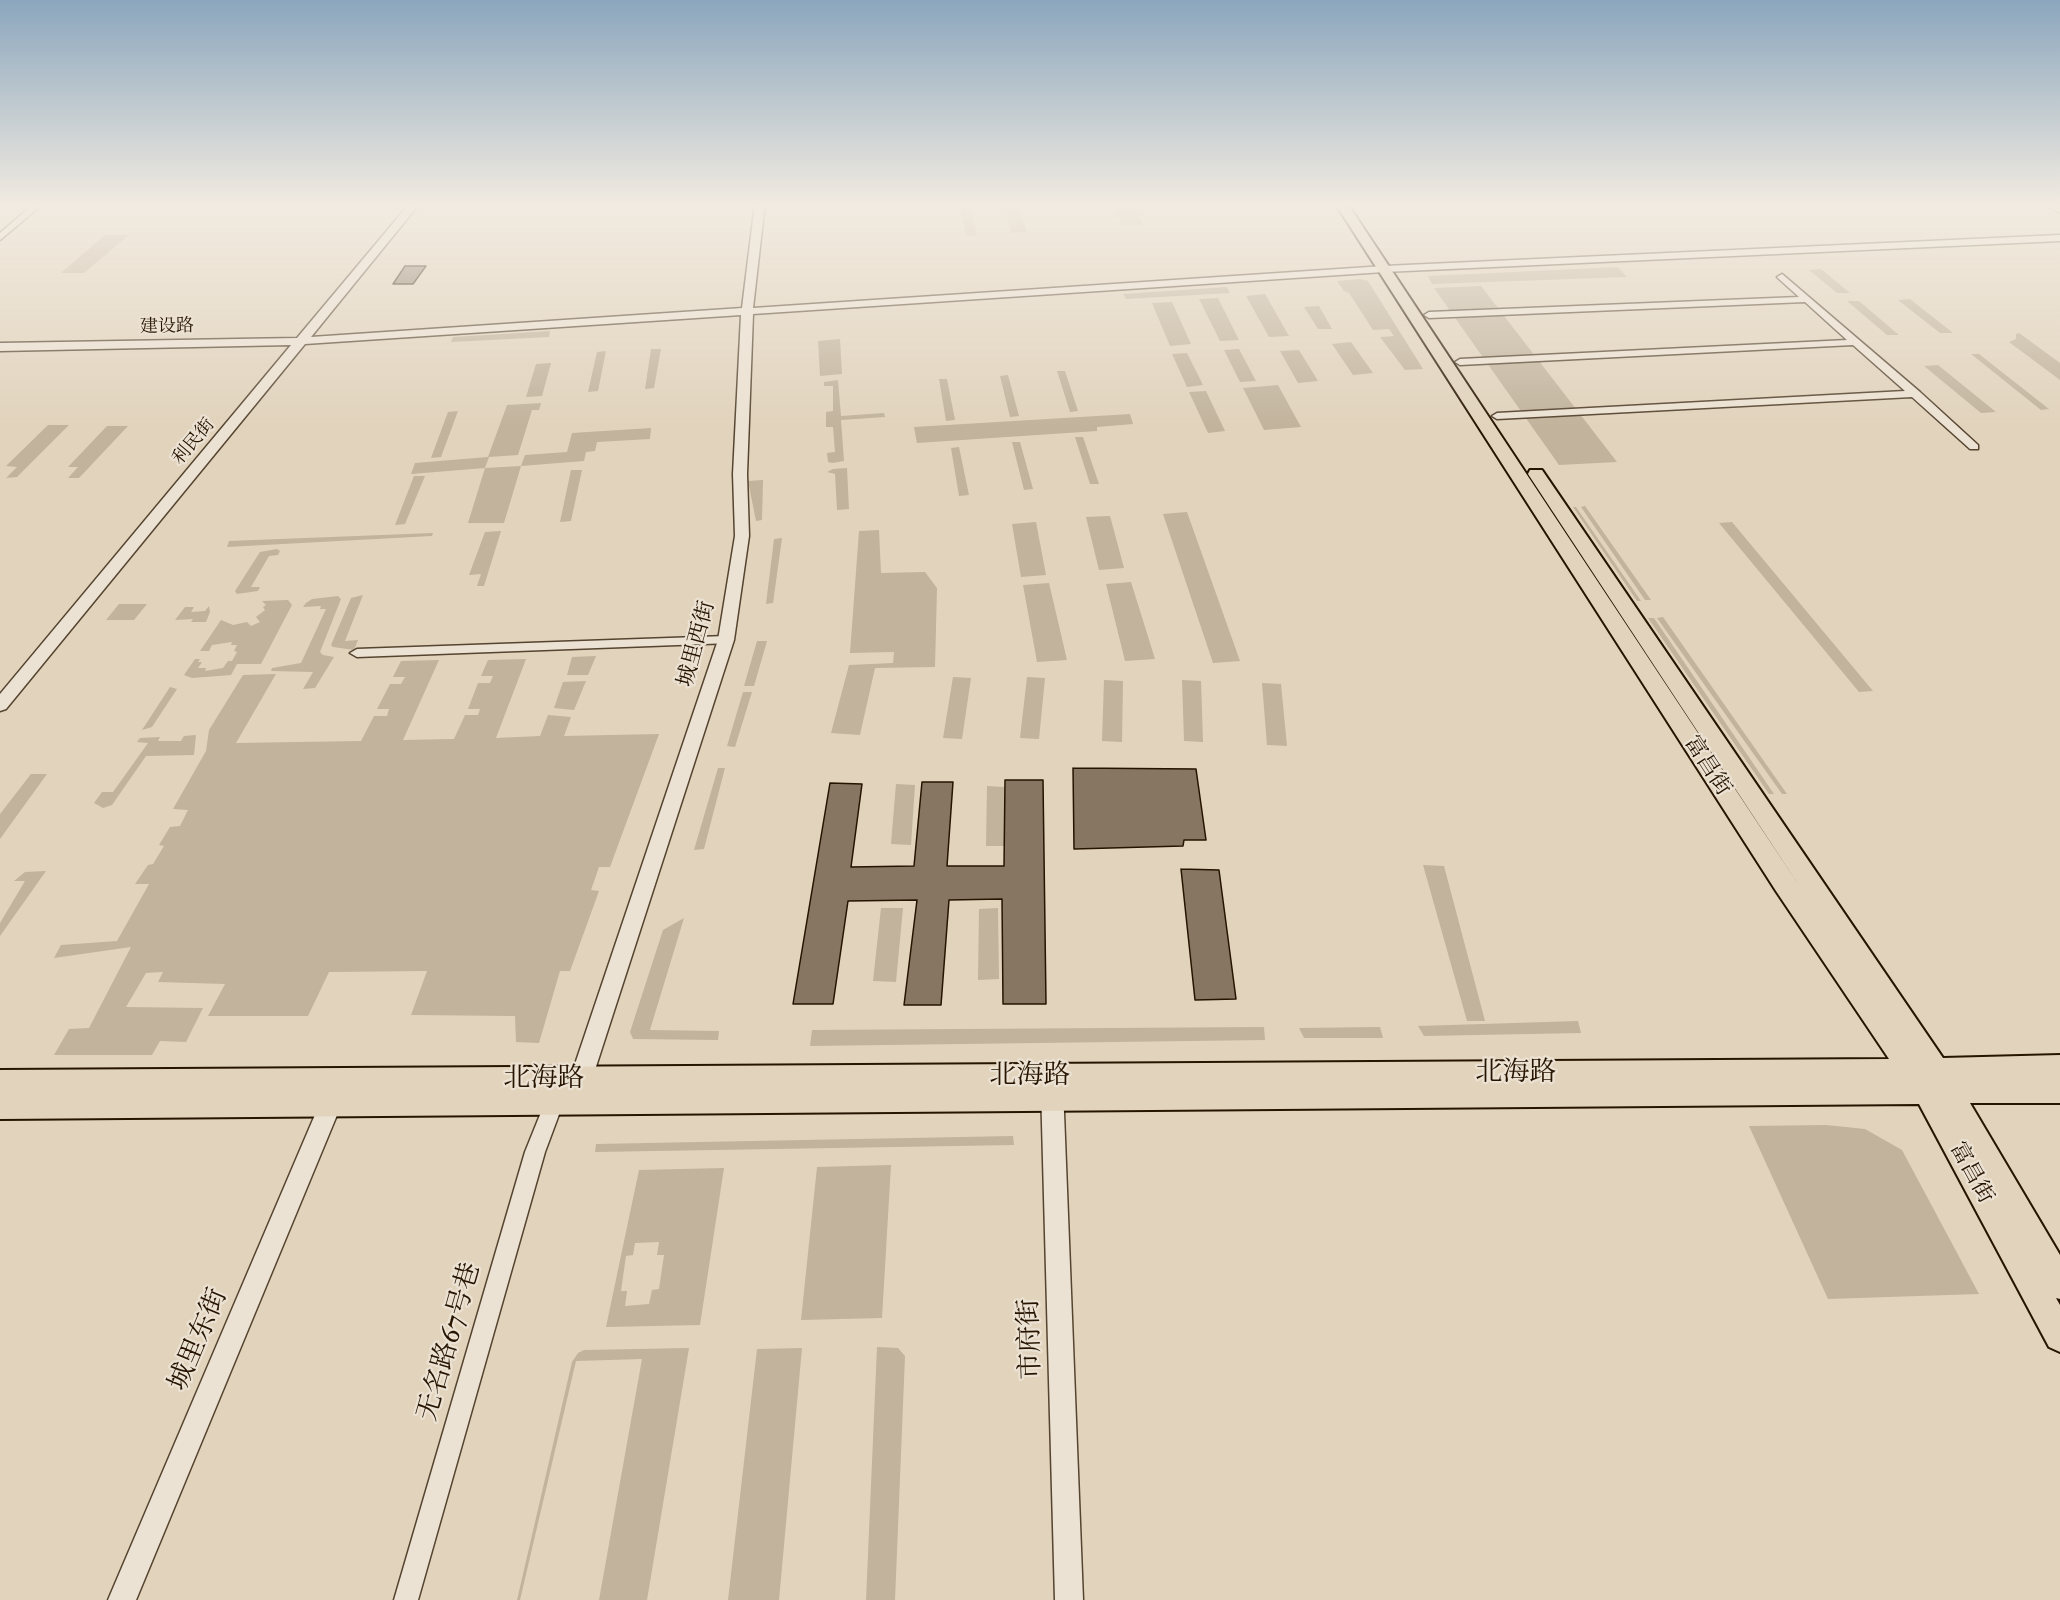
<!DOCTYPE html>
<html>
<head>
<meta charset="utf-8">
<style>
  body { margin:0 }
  canvas { display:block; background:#e1d3bc }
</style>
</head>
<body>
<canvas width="2060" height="1600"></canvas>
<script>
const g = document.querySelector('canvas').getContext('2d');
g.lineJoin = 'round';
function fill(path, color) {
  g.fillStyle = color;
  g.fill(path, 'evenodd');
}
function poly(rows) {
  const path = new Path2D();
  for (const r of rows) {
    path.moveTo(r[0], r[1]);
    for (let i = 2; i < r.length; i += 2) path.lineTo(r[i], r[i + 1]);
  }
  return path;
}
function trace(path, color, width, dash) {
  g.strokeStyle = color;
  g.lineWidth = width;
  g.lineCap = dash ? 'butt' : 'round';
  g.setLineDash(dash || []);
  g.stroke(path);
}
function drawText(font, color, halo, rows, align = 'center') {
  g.font = font + ' "IM FELL Great Primer","Noto Serif SC",serif';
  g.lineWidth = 4.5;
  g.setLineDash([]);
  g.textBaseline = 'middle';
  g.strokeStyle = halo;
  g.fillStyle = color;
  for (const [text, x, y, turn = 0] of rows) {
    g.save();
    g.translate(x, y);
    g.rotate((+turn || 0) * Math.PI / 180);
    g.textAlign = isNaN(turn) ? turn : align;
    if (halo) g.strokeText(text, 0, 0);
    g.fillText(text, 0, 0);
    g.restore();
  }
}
fill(poly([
  [960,203,970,203,977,235,966,236],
  [1005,203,1023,203,1020,213,1027,232,1011,233],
  [1112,203,1133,203,1143,225,1122,226],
  [105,235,129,235,84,273,61,273],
  [1618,267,1627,277,1432,284,1428,276],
  [1821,269,1850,293,1837,293,1809,270],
  [1359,279,1368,281,1423,369,1405,370,1380,337,1394,336,1389,329,1373,330,1349,293,1344,291,1337,281],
  [1481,286,1617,462,1559,465,1434,288],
  [1227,287,1230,293,1126,299,1123,294],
  [1265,294,1289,336,1269,337,1246,296],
  [1218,298,1239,340,1220,341,1199,299],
  [1910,299,1953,333,1940,333,1898,300],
  [1847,301,1859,301,1899,335,1887,335],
  [1172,302,1191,344,1170,346,1152,303],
  [1319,306,1332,329,1318,329,1304,307],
  [550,331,549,337,451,342,453,337],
  [2019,333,2060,363,2060,380,2009,342,2016,339,2016,334],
  [840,339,842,374,820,376,818,341],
  [1351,342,1373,373,1353,375,1332,344],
  [651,349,661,349,654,388,645,389],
  [1239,349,1256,381,1240,382,1224,350],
  [1299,350,1318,381,1298,383,1280,351],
  [606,351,598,391,588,392,597,352],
  [1187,353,1203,385,1187,387,1172,354],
  [1971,354,1979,354,2049,409,2041,410],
  [551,363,542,396,526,397,536,364],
  [1938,365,1996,412,1981,413,1924,366],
  [1057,371,1065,371,1078,411,1070,412],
  [1008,375,1019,416,1010,417,1000,376],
  [939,379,947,379,955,420,946,421],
  [838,380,841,416,884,413,885,417,841,420,844,461,832,463,828,462,827,453,835,452,833,427,826,427,826,412,833,411,833,386,824,386,824,382],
  [1278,385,1301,427,1264,430,1243,388],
  [1206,391,1225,431,1208,433,1189,392],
  [541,403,539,410,532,410,518,455,489,457,485,468,521,466,525,455,567,452,572,433,651,428,650,439,597,442,595,451,586,452,584,461,521,466,504,523,468,523,485,468,411,474,415,463,488,457,507,405],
  [458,411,441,457,431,458,448,412],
  [1130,414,1133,424,1097,427,1097,431,917,443,914,427],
  [48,425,69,425,17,477,6,478,17,467,6,466],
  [107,426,128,426,79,478,68,478,78,467,68,467],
  [1075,437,1083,437,1099,484,1090,484],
  [1012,442,1020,442,1033,489,1024,490],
  [959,447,969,495,959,496,951,448],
  [847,468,849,509,837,510,835,474,827,472,833,469],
  [571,470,582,470,571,521,560,522],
  [414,476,425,476,405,524,395,525],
  [763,480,762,520,756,521,748,481],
  [1585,506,1651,600,1645,600,1581,507],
  [1573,507,1576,507,1641,601,1637,601],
  [1187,512,1240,661,1213,663,1163,514],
  [1110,516,1124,568,1099,570,1086,517],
  [1036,522,1046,575,1021,577,1012,524],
  [1732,522,1873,691,1859,692,1719,523],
  [879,530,881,573,925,572,937,588,935,667,875,668,860,735,831,733,849,665,893,663,894,652,850,653,859,531],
  [501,531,484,586,477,586,481,574,469,575,485,532],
  [433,533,432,536,227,547,229,541],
  [782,538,773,603,766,604,774,539],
  [277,549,280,551,278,555,269,556,251,587,260,587,258,591,237,594,235,591,260,552],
  [1131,582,1155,659,1125,661,1106,584],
  [1049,583,1067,660,1037,662,1023,585],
  [363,595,345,641,358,640,354,650,333,647,331,645,351,598],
  [338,596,341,599,320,652,323,655,334,657,315,688,303,689,313,672,271,671,272,668,301,663,326,609,320,609,321,606,303,607,306,603,312,599],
  [288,600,292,605,261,664,237,664,231,675,192,678,184,675,195,659,200,659,198,662,202,662,198,668,206,668,205,671,223,668,228,661,232,661,237,652,234,651,237,645,231,645,232,642,212,645,209,651,200,651,221,620,233,625,247,622,251,626,260,622,256,617,265,610,263,607,266,605,262,601],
  [119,604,147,604,134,620,106,620],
  [209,606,210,612,206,622,191,622,193,619,175,620,185,607,194,607,191,612,205,611],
  [1663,617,1787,794,1782,794,1657,618],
  [1648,618,1654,618,1774,794,1769,794],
  [757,641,767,641,754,686,744,686],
  [596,656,588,675,567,675,572,657],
  [526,659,496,738,540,736,548,715,571,717,564,736,659,734,610,867,599,867,591,890,599,891,570,971,560,971,539,1043,516,1042,515,1016,411,1015,427,971,329,972,308,1016,208,1016,225,984,158,982,163,972,146,973,126,1007,203,1008,186,1042,160,1041,152,1055,54,1055,69,1029,89,1028,131,947,54,958,61,945,117,941,149,884,135,884,148,865,153,864,164,846,159,845,170,827,180,826,188,810,173,809,206,751,209,730,243,675,276,674,236,743,361,741,374,716,387,716,389,709,377,709,390,684,401,684,405,677,393,677,401,661,439,660,403,740,454,739,465,715,478,715,480,709,468,709,478,683,490,683,493,676,481,676,488,660],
  [953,677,971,678,962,739,943,738],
  [1027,677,1045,678,1039,739,1020,738],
  [1104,680,1123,681,1122,742,1102,741],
  [1182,680,1201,681,1203,742,1184,741],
  [586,681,574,710,554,708,563,682],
  [1262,683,1281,684,1287,746,1267,745],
  [170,687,177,689,152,727,142,730],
  [743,692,752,692,735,747,727,746],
  [196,735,194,755,146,756,112,805,103,808,94,803,102,792,113,792,148,743,137,742,140,738,160,737,158,741,181,741,184,736],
  [718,768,725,768,704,849,694,850],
  [31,774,47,774,0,839,0,814],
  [896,784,915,785,911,845,891,844],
  [987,786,1004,787,1004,846,986,846],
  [1423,865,1444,866,1485,1021,1467,1021],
  [46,871,0,936,0,923,25,881,14,881,25,872],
  [881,908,903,908,896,982,873,981],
  [998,908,999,979,978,980,979,909],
  [684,918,650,1030,719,1031,718,1040,633,1039,630,1032,663,930],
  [1578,1021,1581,1033,1424,1036,1418,1026],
  [1264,1027,1265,1040,810,1046,812,1030],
  [1380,1027,1383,1038,1304,1038,1299,1028],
  [1826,1125,1865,1129,1902,1150,1979,1294,1828,1299,1749,1126],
  [1013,1136,1014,1145,595,1152,596,1144],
  [891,1165,882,1318,801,1320,817,1167],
  [724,1168,700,1325,606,1327,639,1170],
  [659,1242,657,1255,664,1255,659,1289,652,1290,649,1304,625,1306,627,1291,621,1291,626,1256,633,1255,635,1243],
  [877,1347,898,1348,905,1356,895,1600,866,1600],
  [689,1348,647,1600,599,1600,642,1359,576,1361,520,1600,517,1600,572,1362,578,1353,584,1350],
  [802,1348,779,1600,728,1600,757,1349]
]), '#c1b39c');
const building = poly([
  [405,266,426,266,413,284,393,284,405,266],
  [1073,768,1196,769,1206,840,1184,840,1183,846,1074,849,1073,768],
  [1005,780,1043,780,1046,1004,1003,1004,1002,899,949,900,941,1005,904,1005,917,900,848,901,833,1004,793,1004,830,783,862,784,851,867,914,866,922,782,953,782,947,866,1004,866,1005,780],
  [1181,869,1219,870,1236,999,1195,1000,1181,869]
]);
fill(building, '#877762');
trace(building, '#261400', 1.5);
const minor = poly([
  [35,203,44,203,0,240,0,233,35,203],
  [1782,274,1920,392,1978,445,1978,449,1970,449,1912,397,1497,419,1492,416,1497,413,1905,391,1853,345,1460,365,1455,362,1460,359,1847,340,1805,302,1429,318,1424,315,1429,312,1799,297,1779,279,1777,277,1782,274],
  [726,636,733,640,731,643,357,657,350,653,357,649,726,636],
  [555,1092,562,1095,564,1101,545,1152,418,1600,394,1600,525,1152,548,1095,555,1092]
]);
const tertiary = poly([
  [410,203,420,203,311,337,742,308,755,203,765,203,753,308,1384,266,2060,235,2060,241,1384,272,753,314,747,474,749,536,734,640,592,1079,589,1086,581,1089,573,1086,570,1079,718,640,735,536,733,474,741,315,305,344,6,709,0,711,0,694,291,345,0,351,0,343,297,338,410,203],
  [2044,203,2056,203,2060,206,2060,213,2044,203],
  [1052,1077,1060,1080,1063,1087,1083,1600,1055,1600,1041,1087,1044,1080,1052,1077],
  [331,1093,339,1096,342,1103,136,1600,108,1600,320,1103,323,1096,331,1093]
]);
const primary = poly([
  [1335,203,1347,203,1802,890,1528,474,1530,470,1542,470,1943,1058,2060,1055,2060,1103,1970,1103,2060,1255,2060,1299,2056,1298,2060,1305,2060,1352,2049,1347,1919,1104,0,1119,0,1070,1889,1059,1776,891,1335,203]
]);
trace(minor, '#55442f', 3);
trace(tertiary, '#55442f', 3);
trace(primary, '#261400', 4);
fill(minor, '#ece2d3');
fill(tertiary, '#ece2d3');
fill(primary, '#e1d3bc');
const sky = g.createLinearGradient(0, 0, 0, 427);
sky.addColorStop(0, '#8ba6bd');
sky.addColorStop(0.48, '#f2ebe1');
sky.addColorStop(1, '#f2ebe100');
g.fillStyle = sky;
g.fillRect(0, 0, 2060, 427);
drawText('18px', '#261400', '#ece2d3', [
  ["建设路",167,327,-1],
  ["利民街",194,442,-50]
]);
drawText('22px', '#261400', '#ece2d3', [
  ["城里西街",697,644,-75],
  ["富昌街",1707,766,57],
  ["富昌街",1971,1173,61]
]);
drawText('27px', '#261400', '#ece2d3', [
  ["北海路",1516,1073],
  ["北海路",1030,1076],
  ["北海路",544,1079],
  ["市府街",1031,1339,-92],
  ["城里东街",199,1340,-67],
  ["无名路67号巷",450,1342,-74]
]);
</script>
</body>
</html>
